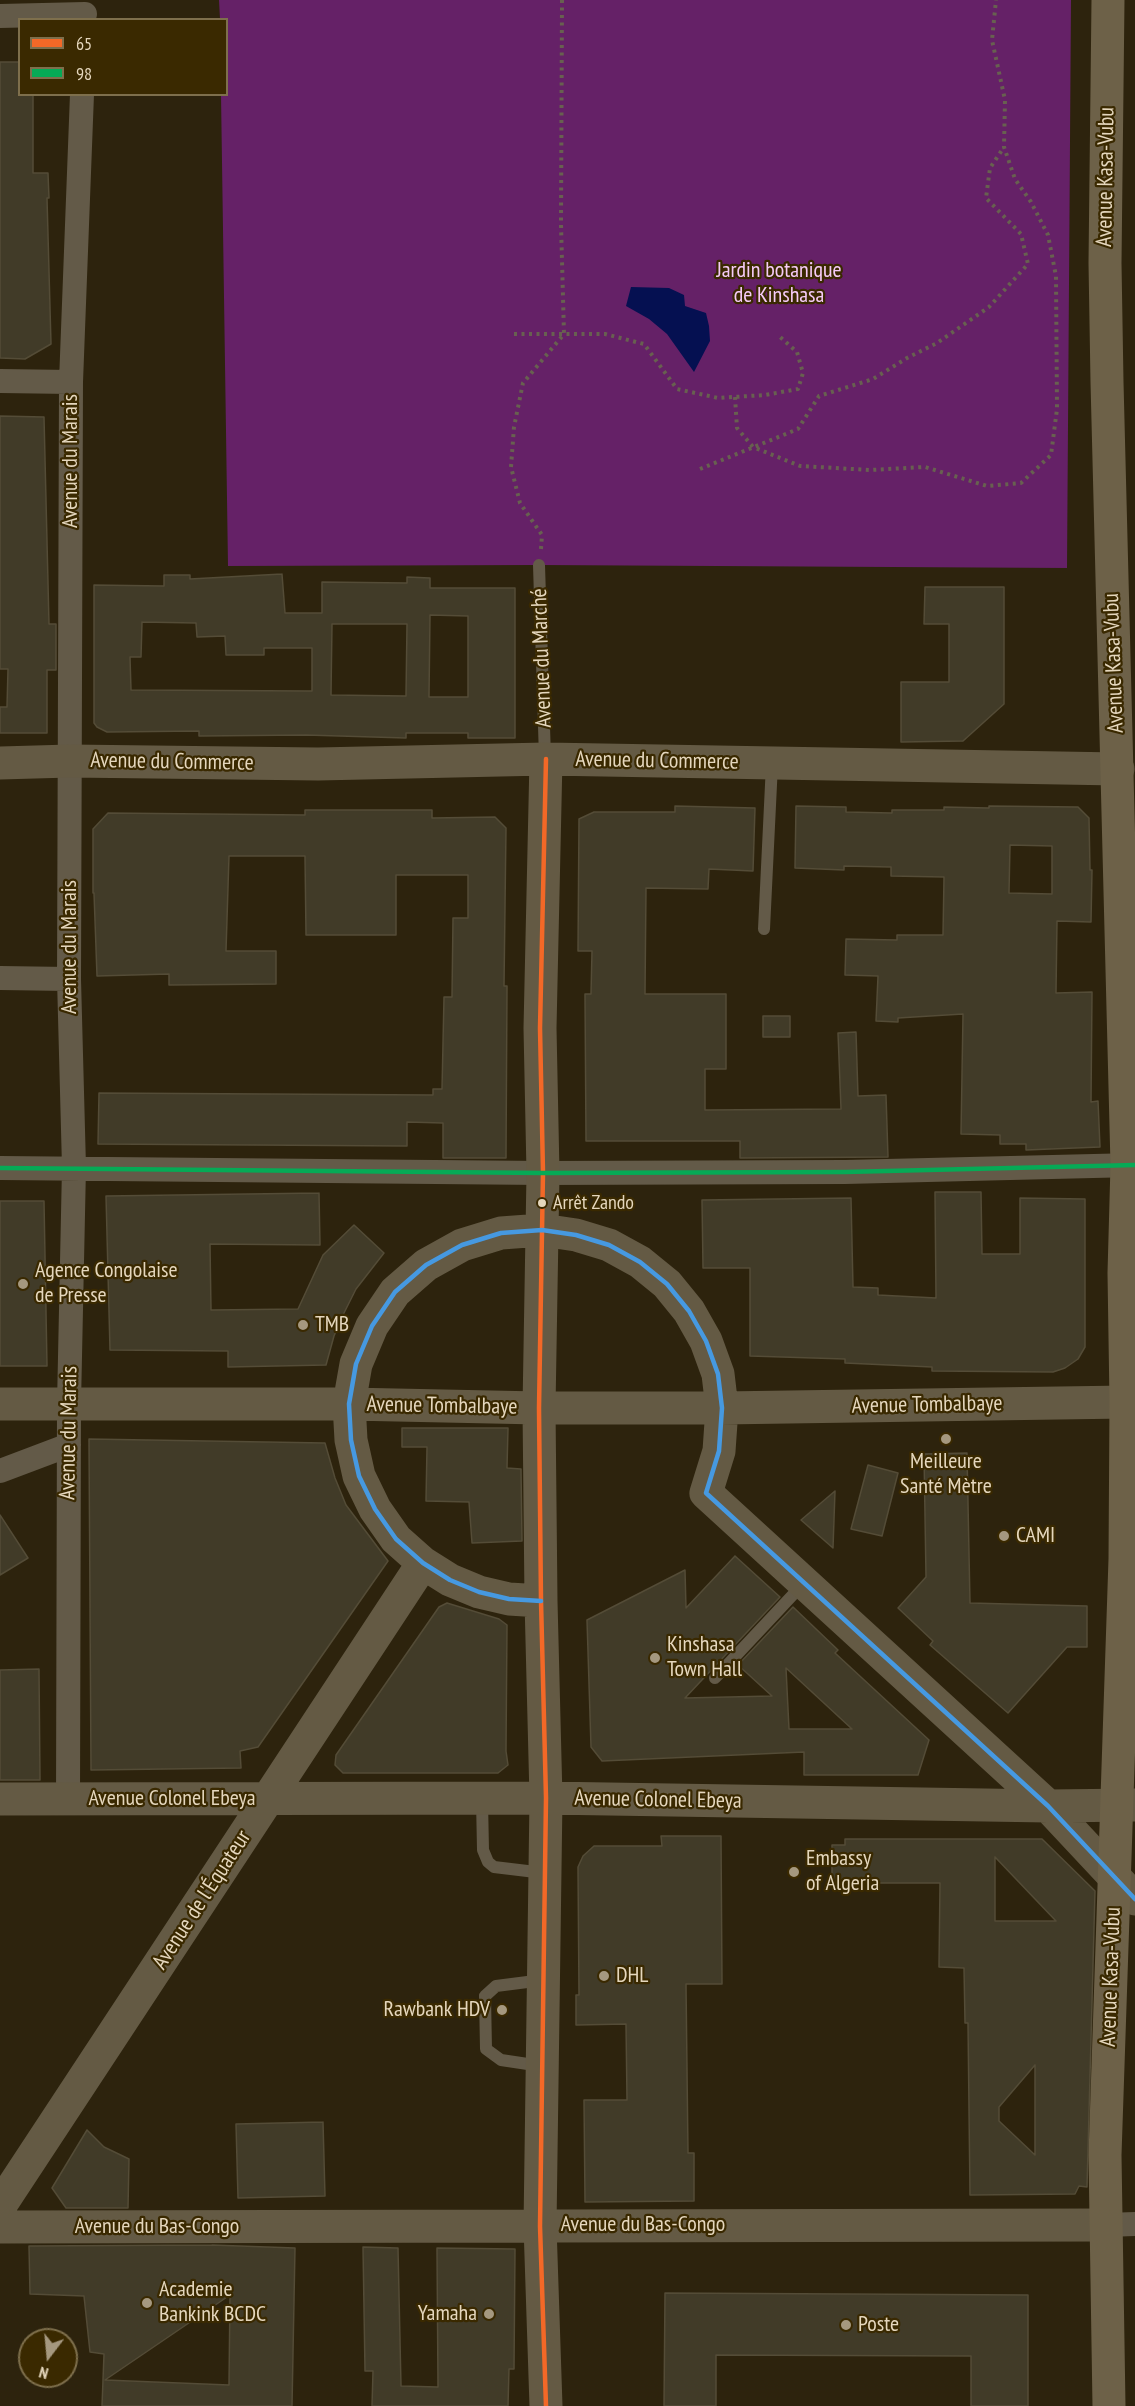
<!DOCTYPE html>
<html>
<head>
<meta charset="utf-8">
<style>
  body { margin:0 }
  #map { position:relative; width:1135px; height:2406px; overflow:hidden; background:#2d230d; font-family:"PT Sans Narrow",sans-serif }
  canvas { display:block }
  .legend { position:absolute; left:18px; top:18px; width:210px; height:78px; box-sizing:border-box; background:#3a2900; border:2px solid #7e6f4c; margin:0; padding:8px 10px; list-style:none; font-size:18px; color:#e5d7bd }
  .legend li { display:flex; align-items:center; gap:12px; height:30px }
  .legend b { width:30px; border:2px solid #7e6f4c }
  .north { position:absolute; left:18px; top:2328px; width:60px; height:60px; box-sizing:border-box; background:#3a2900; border:2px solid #7e6f4c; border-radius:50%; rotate:196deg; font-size:16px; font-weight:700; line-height:24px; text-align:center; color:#e5d7bd }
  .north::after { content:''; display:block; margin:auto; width:21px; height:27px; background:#a5987f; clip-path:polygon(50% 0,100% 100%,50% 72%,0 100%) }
</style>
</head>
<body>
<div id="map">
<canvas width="1135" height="2406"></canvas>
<ul class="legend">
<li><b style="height:8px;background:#f36827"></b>65</li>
<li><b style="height:8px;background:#06aa56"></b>98</li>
</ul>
<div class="north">N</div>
</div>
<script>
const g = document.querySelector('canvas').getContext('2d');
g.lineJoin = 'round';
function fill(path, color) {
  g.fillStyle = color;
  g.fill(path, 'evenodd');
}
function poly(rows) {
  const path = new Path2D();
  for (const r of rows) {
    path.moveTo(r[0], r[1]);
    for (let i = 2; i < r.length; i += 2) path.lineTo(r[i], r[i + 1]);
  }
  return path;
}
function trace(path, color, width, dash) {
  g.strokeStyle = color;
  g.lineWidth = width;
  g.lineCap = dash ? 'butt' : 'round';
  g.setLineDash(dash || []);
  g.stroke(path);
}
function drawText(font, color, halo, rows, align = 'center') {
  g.font = font + ' "PT Sans Narrow",sans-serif';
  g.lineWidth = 4.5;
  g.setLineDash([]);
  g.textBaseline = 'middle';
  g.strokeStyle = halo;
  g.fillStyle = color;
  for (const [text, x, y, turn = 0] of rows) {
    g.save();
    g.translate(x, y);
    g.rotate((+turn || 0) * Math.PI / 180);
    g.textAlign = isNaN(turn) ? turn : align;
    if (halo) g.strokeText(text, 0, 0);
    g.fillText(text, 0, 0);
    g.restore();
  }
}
fill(poly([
  [219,0,1071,0,1067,568,539,565,228,566,221,95,226,94,226,20,220,19]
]), '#652167');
fill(poly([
  [631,287,669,288,684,295,685,306,706,313,709,326,710,341,694,372,667,334,649,319,626,306]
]), '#051051');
const building = poly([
  [0,62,20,62,20,94,33,94,33,173,48,173,49,198,47,198,51,344,25,359,0,358,0,62],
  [0,416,44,417,49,624,56,624,56,670,47,670,47,733,0,733,0,707,7,707,8,669,0,669,0,416],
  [282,574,285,613,322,613,322,582,407,583,407,577,430,578,430,588,515,588,515,738,468,738,468,733,406,733,406,738,306,735,199,736,199,731,107,732,97,727,94,723,94,585,164,586,164,575,190,575,190,579,282,574],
  [430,615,468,616,468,697,429,697,430,615],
  [142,622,196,623,197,637,225,636,226,655,264,655,264,648,312,648,312,691,131,690,130,657,141,657,142,622],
  [332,624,407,624,406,696,331,695,332,624],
  [925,587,1004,587,1004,704,963,741,901,742,901,682,949,682,949,624,924,624,925,587],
  [675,806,755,808,753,871,709,869,708,889,646,888,645,994,726,994,726,1069,705,1069,705,1110,841,1109,838,1033,856,1032,858,1096,886,1095,888,1157,740,1158,740,1141,586,1141,585,994,591,994,592,951,578,951,579,819,594,812,675,812,675,806],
  [796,806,846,807,846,812,892,813,892,810,944,810,944,807,989,808,989,806,1078,807,1089,818,1090,870,1092,870,1091,922,1057,921,1056,993,1092,992,1091,1102,1098,1101,1100,1147,1026,1150,1026,1144,1000,1144,1000,1135,961,1134,963,1014,898,1018,898,1022,876,1021,878,976,845,975,846,939,897,940,897,935,943,935,944,877,891,876,891,867,844,866,844,870,795,868,796,806],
  [1010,845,1052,846,1052,894,1009,893,1010,845],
  [305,810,432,810,432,818,495,817,506,828,504,986,507,986,506,1158,443,1158,443,1123,407,1122,407,1146,98,1144,99,1093,433,1095,433,1089,442,1089,444,997,452,997,453,918,468,918,468,875,396,875,396,935,306,935,305,856,229,856,226,951,276,951,276,984,169,985,169,974,97,976,94,893,93,893,93,829,108,813,305,815,305,810],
  [763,1016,790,1016,790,1037,763,1037,763,1016],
  [935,1192,981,1192,982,1254,1020,1254,1020,1198,1085,1199,1085,1347,1078,1359,1065,1368,1053,1372,932,1371,932,1367,845,1363,845,1359,750,1356,750,1268,703,1268,702,1200,851,1198,853,1287,878,1288,878,1295,936,1298,935,1192],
  [319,1193,320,1245,210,1244,211,1310,298,1309,323,1255,354,1225,384,1253,356,1289,344,1313,334,1336,326,1365,228,1367,228,1351,110,1350,106,1196,319,1193],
  [0,1201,44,1201,47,1366,0,1366,0,1201],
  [402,1428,508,1428,507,1468,521,1469,522,1541,472,1543,469,1502,426,1501,427,1447,402,1447,402,1428],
  [89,1439,325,1443,335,1478,346,1505,388,1561,258,1747,240,1751,241,1768,91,1770,89,1439],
  [967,1453,970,1603,1087,1606,1087,1647,1067,1647,1008,1713,930,1645,933,1641,898,1608,926,1577,924,1454,967,1453],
  [868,1465,898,1473,882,1536,851,1529,868,1465],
  [835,1491,833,1548,801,1520,835,1491],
  [0,1515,28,1558,0,1575,0,1515],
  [735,1556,780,1597,685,1698,772,1696,738,1665,793,1607,838,1650,835,1653,929,1740,918,1775,804,1775,804,1752,602,1761,591,1747,587,1620,685,1570,686,1608,735,1556],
  [786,1668,852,1729,789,1729,786,1668],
  [447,1603,499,1619,507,1625,506,1751,508,1765,498,1773,343,1773,335,1765,336,1755,439,1607,447,1603],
  [39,1669,40,1780,0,1780,0,1670,39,1669],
  [661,1836,721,1836,722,1984,686,1984,688,2153,694,2153,694,2201,585,2202,584,2100,627,2100,626,2024,576,2025,576,1995,579,1995,578,1867,583,1856,594,1846,662,1846,661,1836],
  [845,1839,1042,1839,1095,1891,1087,2187,1079,2186,1075,2194,970,2195,968,2023,965,2023,964,1968,939,1967,940,1883,832,1883,832,1845,845,1845,845,1839],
  [995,1857,1056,1921,995,1921,995,1857],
  [1035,2065,1035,2155,999,2121,999,2107,1035,2065],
  [323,2122,325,2196,238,2198,236,2124,323,2122],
  [87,2130,104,2147,129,2159,128,2208,66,2208,52,2188,87,2130],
  [212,2245,295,2248,292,2406,102,2406,104,2354,90,2352,84,2296,30,2294,29,2246,212,2245],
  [230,2295,229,2385,105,2380,230,2295],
  [363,2247,398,2248,401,2386,438,2387,437,2248,515,2249,514,2369,509,2369,508,2406,372,2406,373,2371,365,2371,363,2247],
  [665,2293,1028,2295,1028,2406,971,2406,971,2356,716,2355,716,2406,664,2406,665,2293]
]);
fill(building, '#413b28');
trace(building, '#544c37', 1.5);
trace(poly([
  [514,334,605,334,644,344,677,389,718,398,765,395,798,389,803,373,797,352,779,336],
  [735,397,737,428,753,447,800,466,870,470,925,467,987,486,1021,483,1051,455,1057,409,1056,276,1048,235,1031,202,1015,179,1004,147,1005,100,992,40,996,0],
  [700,469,798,429,819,396,873,379,907,358,937,343,989,307,1028,264,1021,234,986,198,990,168,1004,147],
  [541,549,542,535,520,503,511,467,514,427,523,383,564,334,561,224,562,0]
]), '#686050', 4, [3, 4.5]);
trace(poly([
  [539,565,545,758],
  [764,929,772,764],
  [715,1678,803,1584],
  [482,1800,483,1850,488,1862,494,1867,544,1873],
  [541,2066,501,2060,486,2049,485,1996,496,1986,543,1980]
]), '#635a48', 12);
trace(poly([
  [0,16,85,14],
  [0,381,71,382],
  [0,978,69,979],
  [0,1168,543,1173,845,1172,1135,1165],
  [0,1471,69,1445],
  [68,1799,69,1404,74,1167,69,979,71,382,82,94],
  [1106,2225,1135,2224]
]), '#635a48', 24);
trace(poly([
  [546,759,540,1028,543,1173,539,1408,541,1601,546,1798,540,2226,546,2406],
  [0,763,70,761,318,764,546,759,1118,769],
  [0,1404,349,1404,539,1408,722,1408,1126,1402],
  [541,1601,509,1599,479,1592,450,1580,423,1563,396,1539,375,1509,359,1476,351,1440,349,1404,356,1364,372,1326,395,1292,426,1265,462,1245,501,1233,542,1230,576,1235,609,1245,640,1262,667,1284,689,1311,706,1341,718,1374,722,1408,719,1451,706,1493,1048,1806,1135,1899],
  [0,1799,546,1798,1048,1806,1135,1805],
  [0,2206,423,1563],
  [0,2227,1106,2225]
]), '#645a44', 33);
trace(poly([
  [1108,0,1105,263,1107,382,1127,1165,1124,1273,1126,1402,1125,1559,1105,2155,1109,2406]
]), '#6d6148', 33);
trace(poly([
  [546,759,540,1028,543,1173,539,1408,541,1601,546,1798,540,2226,546,2406]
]), '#f36827', 4.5);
trace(poly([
  [0,1168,543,1173,845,1172,1135,1165]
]), '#06aa56', 4.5);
trace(poly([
  [541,1601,509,1599,479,1592,450,1580,423,1563,396,1539,375,1509,359,1476,351,1440,349,1404,356,1364,372,1326,395,1292,426,1265,462,1245,501,1233,542,1230,576,1235,609,1245,640,1262,667,1284,689,1311,706,1341,718,1374,722,1408,719,1451,706,1493,1048,1806,1135,1899]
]), '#4699e1', 4.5);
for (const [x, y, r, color] of [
  [542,1203,5,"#e5d7bd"],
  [23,1284,6,"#a5987f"],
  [303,1325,6,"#a5987f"],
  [946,1439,6,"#a5987f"],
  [1004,1536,6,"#a5987f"],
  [655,1658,6,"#a5987f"],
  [794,1872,6,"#a5987f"],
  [604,1976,6,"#a5987f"],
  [502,2010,6,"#a5987f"],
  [147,2303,6,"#a5987f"],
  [489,2314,6,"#a5987f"],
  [846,2325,6,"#a5987f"]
]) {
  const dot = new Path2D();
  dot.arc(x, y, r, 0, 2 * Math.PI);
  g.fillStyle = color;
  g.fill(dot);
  trace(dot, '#3a2900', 2);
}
drawText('20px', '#e5d7bd', '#3a2900', [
  ["Arrêt Zando",553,1203]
], 'left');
drawText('22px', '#e5d7bd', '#3a2900', [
  ["Avenue Kasa-Vubu",1106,177,-89],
  ["Avenue du Marais",71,461,-90],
  ["Avenue du Marché",542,658,-92],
  ["Avenue Kasa-Vubu",1114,663,-92],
  ["Avenue du Commerce",657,761,1],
  ["Avenue du Commerce",172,762,1],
  ["Avenue du Marais",70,947,-90],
  ["Avenue Tombalbaye",927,1405,-1],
  ["Avenue Tombalbaye",442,1406,1],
  ["Avenue du Marais",69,1433,-89],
  ["Avenue Colonel Ebeya",172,1799],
  ["Avenue Colonel Ebeya",658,1800,1],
  ["Avenue de l'Équateur",202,1900,-57],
  ["Avenue Kasa-Vubu",1111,1977,-88],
  ["Avenue du Bas-Congo",643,2225],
  ["Avenue du Bas-Congo",157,2227]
]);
drawText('22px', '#f6cbf8', '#3a2900', [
  ["Jardin botanique",779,271],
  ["de Kinshasa",779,296]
]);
drawText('22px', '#e5d7bd', '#3a2900', [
  ["Agence Congolaise",35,1271],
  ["de Presse",35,1296],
  ["TMB",315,1325],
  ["Meilleure",946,1462,"center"],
  ["Santé Mètre",946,1487,"center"],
  ["CAMI",1016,1536],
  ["Kinshasa",667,1645],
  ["Town Hall",667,1670],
  ["Embassy",806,1859],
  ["of Algeria",806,1884],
  ["DHL",616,1976],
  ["Rawbank HDV",490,2010,"right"],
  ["Academie",159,2290],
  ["Bankink BCDC",159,2315],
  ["Yamaha",477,2314,"right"],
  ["Poste",858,2325]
], 'left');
</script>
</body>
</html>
